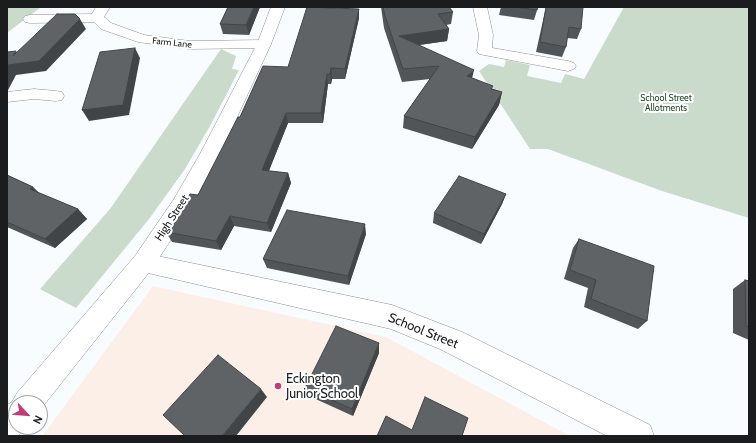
<!DOCTYPE html>
<html>
<head>
<meta charset="utf-8">
<style>
  body { margin:0 }
  #map { position:relative; width:756px; height:443px; overflow:hidden; background:#f9fcfe; font-family:Cabin,sans-serif }
  canvas { display:block }
  .frame { position:absolute; inset:0; border:8px solid #1a1c1d; pointer-events:none }
  .north { position:absolute; left:8px; top:395px; width:40px; height:40px; box-sizing:border-box; background:#fff; border:1px solid #a3a4a5; border-radius:50%; rotate:116deg; font-size:11px; font-weight:700; line-height:16px; text-align:center; color:#1a1c1d }
  .north::after { content:''; display:block; margin:auto; width:14px; height:18px; background:#c33b78; clip-path:polygon(50% 0,100% 100%,50% 72%,0 100%) }
</style>
</head>
<body>
<div id="map">
<canvas width="756" height="443"></canvas>
<div class="frame"></div>
<div class="north">N</div>
</div>
<script>
const g = document.querySelector('canvas').getContext('2d');
g.lineJoin = 'round';
function fill(path, color) {
  g.fillStyle = color;
  g.fill(path, 'evenodd');
}
function poly(rows) {
  const path = new Path2D();
  for (const r of rows) {
    path.moveTo(r[0], r[1]);
    for (let i = 2; i < r.length; i += 2) path.lineTo(r[i], r[i + 1]);
  }
  return path;
}
function trace(path, color, width, dash) {
  g.strokeStyle = color;
  g.lineWidth = width;
  g.lineCap = dash ? 'butt' : 'round';
  g.setLineDash(dash || []);
  g.stroke(path);
}
function drawText(font, color, halo, rows, align = 'center') {
  g.font = font + ' Cabin,sans-serif';
  g.lineWidth = 4;
  g.setLineDash([]);
  g.textBaseline = 'middle';
  g.strokeStyle = halo;
  g.fillStyle = color;
  for (const [text, x, y, turn = 0] of rows) {
    g.save();
    g.translate(x, y);
    g.rotate((+turn || 0) * Math.PI / 180);
    g.textAlign = isNaN(turn) ? turn : align;
    if (halo) g.strokeText(text, 0, 0);
    g.fillText(text, 0, 0);
    g.restore();
  }
}
fill(poly([
  [153,286,386,337,570,436,43,435]
]), '#fcefe7');
fill(poly([
  [7,7,41,7,7,33],
  [624,7,749,7,749,218,662,191,548,149,530,149,479,71,489,64,504,67,506,60,530,65,527,76,561,83,565,74,584,79],
  [221,49,236,56,232,69,239,70,210,126,185,169,149,219,76,308,40,289,110,209]
]), '#cadacb');
const minor = poly([
  [96,7,110,7,104,17,111,23,144,35,189,41,264,40,269,41,271,44,269,47,264,48,189,49,138,42,101,29,94,22,30,23,25,22,23,19,25,16,30,15,92,14,96,7],
  [473,7,487,7,493,35,492,48,568,61,574,63,576,66,574,69,568,71,479,54,477,51,479,35,473,7],
  [34,89,56,91,62,92,64,96,62,100,56,101,34,99,7,102,7,92,34,89],
  [143,253,392,305,462,332,650,425,654,436,607,436,442,350,391,329,135,270,131,263,135,256,143,253]
]);
const major = poly([
  [271,7,285,7,271,44,220,154,190,211,151,270,40,410,40,403,16,403,16,427,26,427,18,436,7,436,7,405,12,402,17,393,135,256,174,199,200,154,257,44,271,7]
]);
trace(minor, '#8c8f93', 1);
trace(major, '#8c8f93', 1);
fill(minor, '#fff');
fill(major, '#fff');
fill(poly([
  [228,7,260,7,249,35,223,34,220,24],
  [381,7,449,7,453,12,451,24,446,25,449,29,447,41,419,45,472,78,493,89,502,92,499,105,472,149,403,128,404,116,430,79,402,82,384,28],
  [501,7,538,7,534,20,499,15],
  [546,7,581,29,577,39,567,38,566,47,562,57,536,52],
  [359,9,359,18,345,79,332,79,331,84,328,84,323,123,288,123,269,171,288,173,291,183,271,232,234,226,221,250,172,242,166,232,198,195,240,117,288,67],
  [7,175,33,187,39,193,78,209,87,219,55,248,7,227],
  [506,194,502,204,481,244,433,223,434,213],
  [366,234,349,285,267,268,263,259],
  [579,239,647,321,638,329,584,307,588,288,564,279,573,248],
  [749,279,749,340,733,333,733,289,745,280,747,281],
  [379,353,353,416,309,396,305,388]
]), '#525558');
fill(poly([
  [254,7,260,7,249,35,246,25],
  [359,9,359,18,345,79,345,69],
  [80,19,86,29,46,71,16,75,7,92,7,67,16,51,23,61],
  [449,29,447,41,398,48,399,36],
  [135,48,140,58,129,115,89,121,82,110],
  [331,68,332,79,331,84,330,74],
  [474,70,471,83,467,76],
  [327,74,328,84,323,123,321,113],
  [502,92,499,105,472,149,475,137],
  [286,113,288,123,265,180,262,170],
  [288,173,291,183,271,232,267,223],
  [33,187,43,197,30,189],
  [506,194,502,204,481,244,484,234],
  [78,209,87,219,55,248,45,239],
  [230,216,234,226,221,250,216,241],
  [365,224,366,234,349,285,348,276],
  [379,343,379,353,353,416,352,409],
  [261,389,267,397,236,436,222,436]
]), '#424547');
const building = poly([
  [228,7,254,7,246,25,220,24,228,7],
  [307,7,359,9,345,69,331,68,330,74,327,74,321,113,286,113,262,170,288,173,267,223,230,216,216,241,166,232,190,194,198,195,238,117,240,117,263,66,288,67,307,7],
  [383,7,449,7,453,12,438,14,449,29,399,36,474,70,467,76,493,86,491,89,502,92,475,137,404,116,439,66,403,69,385,16,383,7],
  [514,7,538,7,537,10,514,7],
  [546,7,583,7,581,29,569,27,566,47,540,42,546,7],
  [57,14,75,14,80,19,39,61,8,65,7,67,7,52,16,51,13,56,57,14],
  [135,48,123,105,82,110,100,52,135,48],
  [7,175,33,187,30,189,78,209,45,239,7,222,7,175],
  [459,176,506,194,484,234,434,213,459,176],
  [287,210,365,224,348,276,263,259,287,210],
  [579,239,654,266,647,321,591,299,596,280,570,270,579,239],
  [745,280,749,281,749,327,746,326,745,280],
  [336,326,379,343,352,409,305,388,336,326],
  [218,355,261,389,222,436,185,436,163,415,218,355],
  [425,397,468,418,462,436,377,436,386,416,412,430,425,397]
]);
fill(building, '#5f6366');
trace(building, '#424547', 1);
for (const [x, y, r, color] of [
  [278,386,4,"#c33b78"]
]) {
  const dot = new Path2D();
  dot.arc(x, y, r, 0, 2 * Math.PI);
  g.fillStyle = color;
  g.fill(dot);
  trace(dot, '#fff', 1.5);
}
drawText('9px', '#1a1c1d', '#fff', [
  ["Farm Lane",172,43,6]
]);
drawText('9px', '#1d4625', '#fff', [
  ["School Street",666,98],
  ["Allotments",666,108]
]);
drawText('11px', '#1a1c1d', '#fff', [
  ["High Street",172,218,-57]
]);
drawText('13px', '#1a1c1d', '#fff', [
  ["School Street",423,331,22]
]);
drawText('13px', '#1a1c1d', '#fff', [
  ["Eckington",286,379],
  ["Junior School",286,394]
], 'left');
</script>
</body>
</html>
